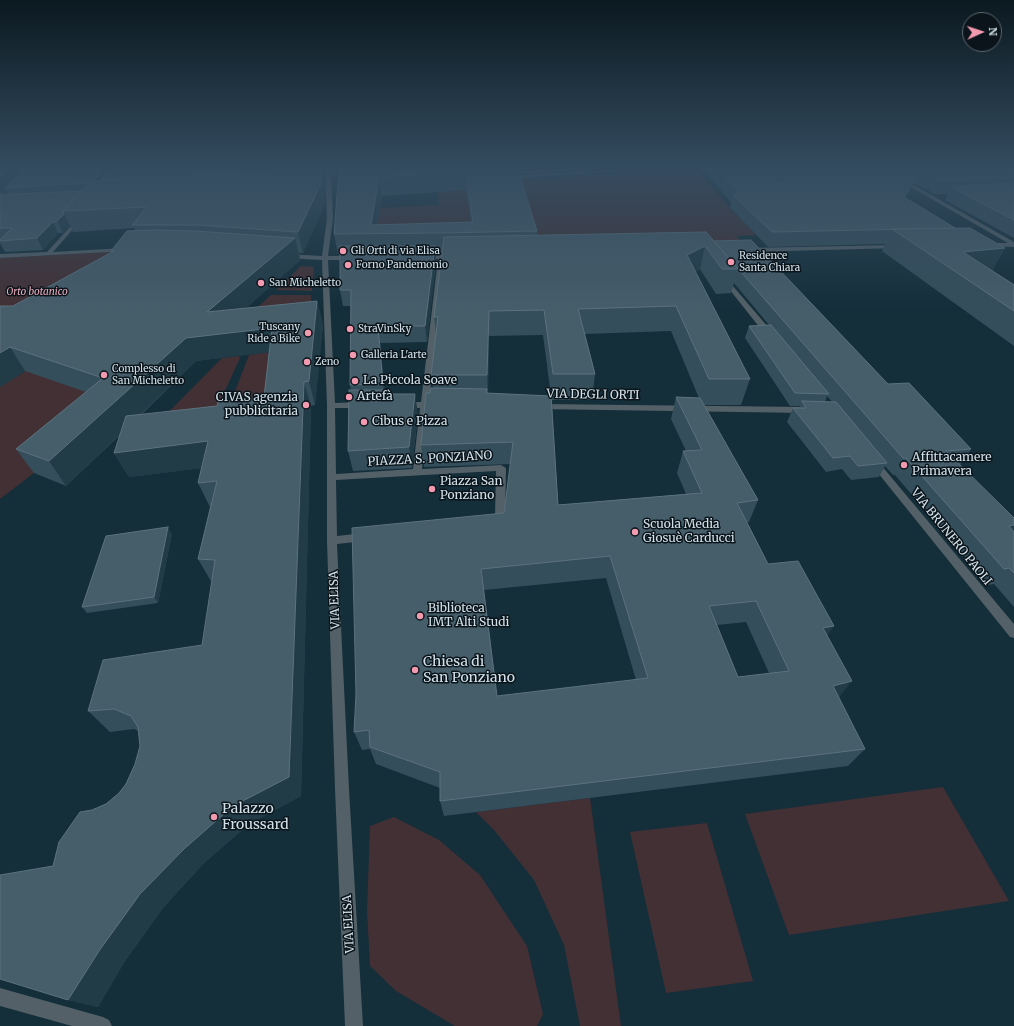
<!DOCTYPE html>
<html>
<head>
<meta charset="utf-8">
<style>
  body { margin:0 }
  #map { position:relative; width:1014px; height:1026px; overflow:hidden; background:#142e3a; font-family:Merriweather,serif }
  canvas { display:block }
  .north { position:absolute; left:962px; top:12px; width:40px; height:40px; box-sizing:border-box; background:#0a141a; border:1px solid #5a666d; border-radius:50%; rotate:87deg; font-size:11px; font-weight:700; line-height:16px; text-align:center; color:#d2e1e9 }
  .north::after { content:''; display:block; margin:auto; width:14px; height:18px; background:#f29ab0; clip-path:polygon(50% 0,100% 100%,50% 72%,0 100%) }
</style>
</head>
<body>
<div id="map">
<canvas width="1014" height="1026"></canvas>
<div class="north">N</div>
</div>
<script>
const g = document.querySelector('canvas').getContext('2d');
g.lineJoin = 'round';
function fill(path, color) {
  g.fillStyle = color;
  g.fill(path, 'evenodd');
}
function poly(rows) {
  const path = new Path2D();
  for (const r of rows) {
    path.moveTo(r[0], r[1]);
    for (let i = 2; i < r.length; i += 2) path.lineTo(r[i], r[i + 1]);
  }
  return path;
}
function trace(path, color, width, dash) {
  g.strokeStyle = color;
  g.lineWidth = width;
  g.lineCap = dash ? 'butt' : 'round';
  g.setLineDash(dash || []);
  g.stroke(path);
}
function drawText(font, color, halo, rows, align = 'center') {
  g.font = font + ' Merriweather,serif';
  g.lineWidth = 3;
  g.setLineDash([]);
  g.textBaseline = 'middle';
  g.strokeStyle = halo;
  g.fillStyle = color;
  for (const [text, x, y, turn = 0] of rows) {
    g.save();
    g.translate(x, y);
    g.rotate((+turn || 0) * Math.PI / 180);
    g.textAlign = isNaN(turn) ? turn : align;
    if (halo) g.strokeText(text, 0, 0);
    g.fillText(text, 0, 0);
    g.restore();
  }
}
fill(poly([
  [697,169,730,208,756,235,737,236,746,248,339,227,336,210,439,205,437,183],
  [162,249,0,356,0,258],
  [301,266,314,267,312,291,276,290],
  [271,295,311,295,312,316,241,322],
  [111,318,62,383,102,397,34,473,0,499,0,387],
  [279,351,273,413,225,417,249,355],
  [239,356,240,358,198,450,140,441,222,358],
  [943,787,1009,901,789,935,745,814],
  [590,798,621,1026,580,1026,564,945,534,880,494,830,476,812],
  [394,817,439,840,480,875,527,946,543,1014,537,1026,455,1026,396,991,370,966,367,911,370,826],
  [707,823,753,981,666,993,630,832]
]), '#423034');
fill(poly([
  [599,167,629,167,508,174,506,173,508,172,599,167]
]), '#8c7b82');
fill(poly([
  [529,167,563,167,505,171,503,170,505,169,529,167],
  [661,167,695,167,507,179,504,177,507,175,661,167],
  [876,167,882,167,1014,242,1014,247,984,246,983,245,986,243,1008,243,876,167],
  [328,173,331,175,333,218,328,256,352,256,355,258,352,260,328,260,335,403,362,402,366,405,362,408,335,408,336,474,413,469,420,408,404,408,400,405,404,402,421,402,438,259,420,258,419,257,422,255,454,255,457,257,454,259,444,259,429,402,438,402,442,405,438,408,428,408,422,469,501,465,506,468,505,520,504,523,493,525,489,524,488,521,489,518,495,517,496,471,336,480,337,536,364,533,368,534,369,537,368,540,364,541,337,544,349,789,363,1026,345,1026,335,789,327,541,327,406,322,260,286,258,283,256,286,254,322,256,327,218,325,175,328,173],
  [80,216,83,218,82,219,53,252,125,248,127,249,127,251,0,258,0,254,47,252,80,216],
  [896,245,898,246,898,248,748,252,745,250,748,248,896,245],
  [722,278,726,278,774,334,774,338,768,338,722,280,722,278],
  [540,404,806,407,810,410,806,413,537,409,536,407,537,405,540,404],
  [873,458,876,459,1014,624,1014,638,1010,637,870,463,868,461,870,459,873,458],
  [0,988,103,1017,109,1020,112,1026,72,1026,0,1006,0,988]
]), '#536067');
fill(poly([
  [0,167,255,167,253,173,258,173,256,167,341,167,340,169,342,169,341,167,517,167,537,231,537,235,714,241,888,384,971,449,960,465,1014,530,1013,531,1014,532,1014,607,994,584,989,585,895,475,893,475,885,466,879,477,851,480,842,469,826,472,787,422,793,408,799,408,800,406,790,406,745,338,749,326,769,325,734,283,731,293,716,294,700,269,695,272,750,379,741,405,704,405,758,500,749,522,747,522,768,564,834,626,827,635,839,697,865,749,848,766,444,816,440,801,440,788,376,764,370,749,362,750,354,732,504,513,511,464,424,467,421,445,430,393,433,388,431,375,436,334,434,317,442,253,436,254,436,261,427,342,380,343,385,394,418,414,412,468,353,471,348,451,351,390,350,385,351,306,343,306,340,290,340,254,338,254,334,234,339,171,337,176,332,176,332,174,327,172,324,175,324,177,323,177,324,184,323,184,325,190,325,203,303,253,299,253,300,260,246,308,317,301,323,324,315,405,311,406,301,796,249,824,203,864,163,908,125,961,98,1007,68,1000,53,866,92,810,106,804,119,793,126,784,135,764,140,746,138,731,134,729,110,732,88,711,202,645,212,583,198,559,210,507,198,483,201,468,129,477,114,453,121,434,66,486,34,473,16,449,86,392,25,371,0,387,13,306,112,252,111,251,135,231,134,228,73,232,70,225,63,233,58,233,43,250,5,252,0,243],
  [25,170,22,173,20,171],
  [466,190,471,222,377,225,382,196],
  [7,192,8,195,3,195],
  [671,331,699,398,676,397,671,419,686,451,683,451,677,473,686,494,558,505,552,400,592,400,595,374,585,334],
  [543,335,551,396,488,393,489,336],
  [269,352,264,397,217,406,141,415,196,361],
  [827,396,829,398,832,402,825,402],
  [606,578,636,680,497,696,484,590],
  [746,622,769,673,738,677,717,625],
  [701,167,1014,167,1014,238,945,200,948,194,935,194,914,183,906,198,955,228,1005,248,992,270,1014,284,1014,346,882,251,885,244,768,247,730,208,731,202],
  [172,534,158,603,87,613,82,607]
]), '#354e5b');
fill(poly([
  [13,167,19,167,24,177,5,188,7,192,3,196,0,191,0,178],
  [107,167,113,167,109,181,95,181,95,179],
  [248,167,255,167,253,174,243,174,241,168],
  [322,167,326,167,327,172,324,175],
  [335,167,341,167,337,176],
  [321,170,325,190,325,203,303,253,298,232],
  [917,176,911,189,898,211,904,197],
  [379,177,382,196,376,233,371,225],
  [64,214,70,225,63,233,57,221],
  [53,222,58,233,43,250,37,238],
  [295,238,300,260,218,334,272,328,280,351,196,361,66,486,49,461,207,312],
  [435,246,436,261,427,342,425,326],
  [705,246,700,269,682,279,687,255],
  [1005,248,992,270,963,252],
  [317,301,323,324,315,405,309,381],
  [489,311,489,336,487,401,487,375],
  [378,326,380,343,386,401,383,384],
  [10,347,25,371,0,387,0,353],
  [304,382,311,406,301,796,249,824,203,864,163,908,125,961,98,1007,68,1000,99,951,140,894],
  [415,394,418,414,412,468,409,447],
  [208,441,219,466,129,477,114,453],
  [1014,525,1014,530,1005,540,1009,526],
  [168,527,172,534,158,603,154,597],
  [834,626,820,646,823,628],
  [852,681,837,700,833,686]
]), '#213b47');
const building = poly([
  [0,167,13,167,0,178,0,167],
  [28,167,107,167,95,179,95,181,92,181,90,183,5,188,28,167],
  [113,167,248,167,241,168,240,172,241,173,320,170,99,181,113,167],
  [374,167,517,167,537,231,439,233,334,234,339,169,374,167],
  [466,172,473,222,371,225,379,177,466,172],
  [715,167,763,167,780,183,786,183,787,180,772,167,902,167,917,176,904,197,955,228,772,232,733,195,740,194,715,167],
  [915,167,994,167,1014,170,1014,177,941,181,915,167],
  [321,170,321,184,298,232,196,225,132,225,147,207,63,211,92,181,321,170],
  [1014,183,1014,220,951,187,1014,183],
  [82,191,63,211,64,214,57,221,53,222,37,238,0,241,0,240,12,228,0,228,0,195,82,191],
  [970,228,1005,248,963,252,1014,285,1014,311,892,229,970,228],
  [155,230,195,231,295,238,207,312,317,301,309,381,304,382,289,777,233,806,184,849,140,894,99,951,68,1000,0,979,0,875,53,866,59,842,80,812,92,810,106,804,119,793,126,784,135,764,140,746,138,727,131,716,114,709,88,711,103,660,202,645,215,560,198,559,217,481,198,483,208,441,114,453,126,416,217,406,218,402,264,397,272,328,186,338,49,461,16,449,103,378,10,347,0,353,0,306,13,306,114,251,111,251,127,231,155,230],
  [706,232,738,269,722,269,705,246,687,255,750,379,709,379,676,306,578,309,595,374,553,374,544,310,489,311,487,375,431,375,438,317,434,317,444,237,706,232],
  [751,240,888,384,909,383,971,449,946,451,1014,518,1014,525,1009,526,1014,532,1014,573,1009,568,1004,569,906,458,903,458,714,241,751,240],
  [340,246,435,246,425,326,378,326,383,384,350,385,351,290,340,290,340,246],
  [771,325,829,394,795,393,749,326,771,325],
  [431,388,487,389,486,393,551,396,558,505,702,493,683,451,702,450,676,397,700,398,758,500,737,503,768,564,798,561,834,626,823,628,852,681,833,686,865,749,440,801,440,772,370,747,369,730,354,732,356,694,352,528,504,513,513,442,421,445,426,393,430,393,431,388],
  [610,556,648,678,497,696,481,569,610,556],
  [756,601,789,671,738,677,709,606,756,601],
  [349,390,383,390,384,394,415,394,409,447,348,451,349,390],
  [802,401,836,402,887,463,858,466,850,456,833,458,793,408,806,408,802,401],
  [168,527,154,597,82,607,106,536,168,527]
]);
fill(building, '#465e6a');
trace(building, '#5c727e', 1);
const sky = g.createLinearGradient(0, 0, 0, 311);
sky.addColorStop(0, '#0b1920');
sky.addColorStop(0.54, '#344c60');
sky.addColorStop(1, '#344c6000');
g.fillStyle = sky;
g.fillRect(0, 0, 1014, 311);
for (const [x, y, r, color] of [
  [343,251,4,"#f29ab0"],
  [731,262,4,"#f29ab0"],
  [348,265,4,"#f29ab0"],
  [261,283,4,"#f29ab0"],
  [350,329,4,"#f29ab0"],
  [308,333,4,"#f29ab0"],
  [353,355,4,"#f29ab0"],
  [307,362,4,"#f29ab0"],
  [104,375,4,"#f29ab0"],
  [355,381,4,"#f29ab0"],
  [349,397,4,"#f29ab0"],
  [306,405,4,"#f29ab0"],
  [364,422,4,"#f29ab0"],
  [904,465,4,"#f29ab0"],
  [432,489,4,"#f29ab0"],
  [635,532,4,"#f29ab0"],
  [420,616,4,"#f29ab0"],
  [415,670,4,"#f29ab0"],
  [214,817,4,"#f29ab0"]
]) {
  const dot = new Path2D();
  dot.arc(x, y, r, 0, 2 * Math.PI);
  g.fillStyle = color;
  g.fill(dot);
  trace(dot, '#0a141a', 1.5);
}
drawText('10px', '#d2e1e9', '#0a141a', [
  ["Gli Orti di via Elisa",351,251],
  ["Residence",739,256],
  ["Santa Chiara",739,268],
  ["Forno Pandemonio",356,265],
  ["San Micheletto",269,283],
  ["Tuscany",300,327,"right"],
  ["Ride a Bike",300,339,"right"],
  ["StraVinSky",358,329],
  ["Galleria L'arte",361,355],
  ["Zeno",315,362],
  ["Complesso di",112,369],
  ["San Micheletto",112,381]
], 'left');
drawText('italic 10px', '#e9acba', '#0a141a', [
  ["Orto botanico",37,292]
]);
drawText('12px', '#d2e1e9', '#0a141a', [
  ["La Piccola Soave",363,381],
  ["Artefà",357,397],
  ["CIVAS agenzia",298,398,"right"],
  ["pubblicitaria",298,412,"right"],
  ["Cibus e Pizza",372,422],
  ["Affittacamere",912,458],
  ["Primavera",912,472],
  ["Piazza San",440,482],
  ["Ponziano",440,496],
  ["Scuola Media",643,525],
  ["Giosuè Carducci",643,539],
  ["Biblioteca",428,609],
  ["IMT Alti Studi",428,623]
], 'left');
drawText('12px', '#d2e1e9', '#0a141a', [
  ["VIA DEGLI ORTI",593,395,1],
  ["PIAZZA S. PONZIANO",430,459,-3],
  ["VIA BRUNERO PAOLI",951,537,51],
  ["VIA ELISA",335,600,-92],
  ["VIA ELISA",349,924,-93]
]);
drawText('14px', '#d2e1e9', '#0a141a', [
  ["Chiesa di",423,662],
  ["San Ponziano",423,678],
  ["Palazzo",222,809],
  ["Froussard",222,825]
], 'left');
</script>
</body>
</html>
